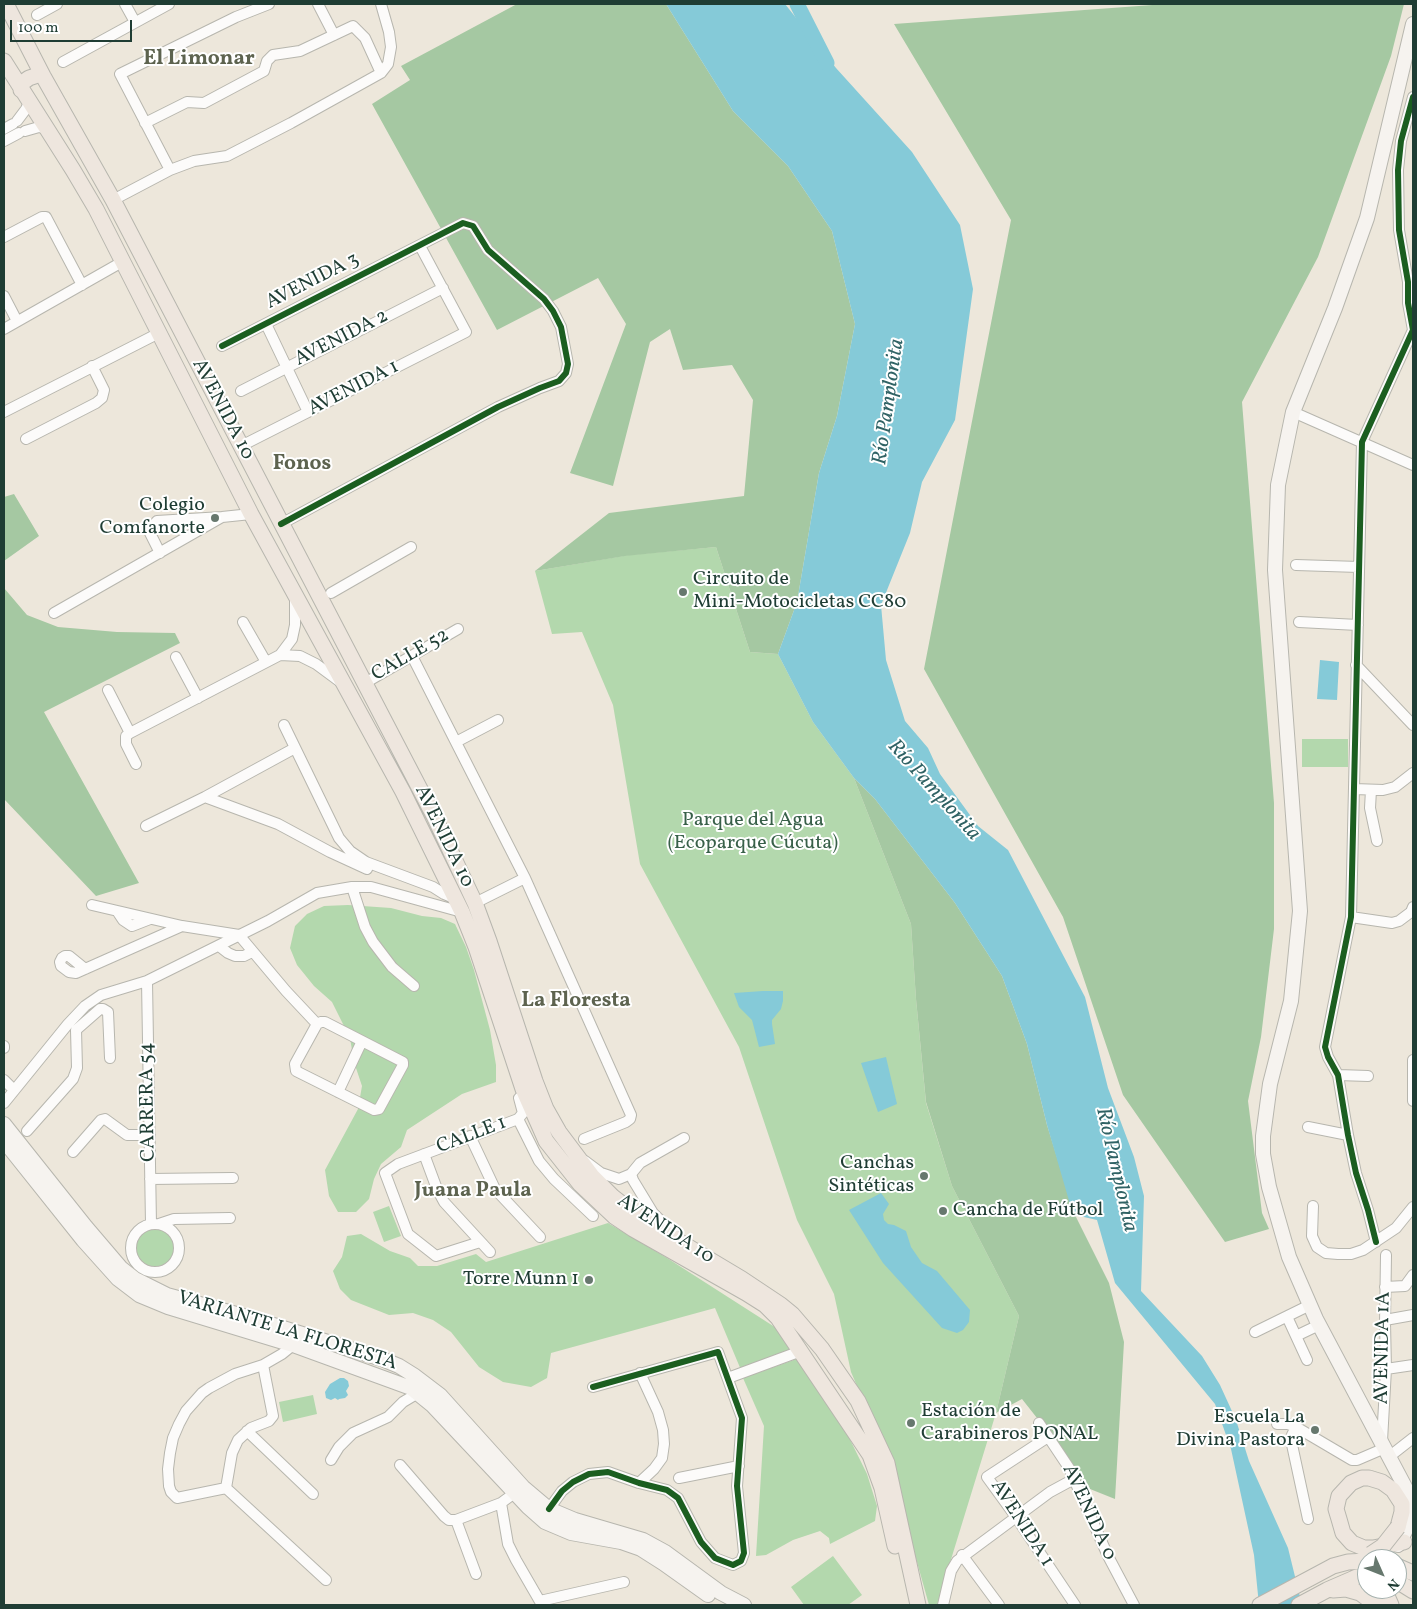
<!DOCTYPE html>
<html>
<head>
<meta charset="utf-8">
<style>
  body { margin:0 }
  #map { position:relative; width:1417px; height:1609px; overflow:hidden; background:#ede7db; font-family:Vollkorn,serif }
  canvas { display:block }
  .frame { position:absolute; inset:0; border:5px solid #1f3d34; pointer-events:none }
  .north { position:absolute; left:1357px; top:1549px; width:50px; height:50px; box-sizing:border-box; background:#fff; border:1px solid #a5b1ae; border-radius:50%; rotate:134deg; font-size:14px; font-weight:700; line-height:20px; text-align:center; color:#1f3d34 }
  .north::after { content:''; display:block; margin:auto; width:18px; height:22px; background:#67786e; clip-path:polygon(50% 0,100% 100%,50% 72%,0 100%) }
  .scale { position:absolute; left:10px; top:20px; width:122px; height:22px; box-sizing:border-box; border:2px solid #1f3d34; border-top:0; padding-left:6px; font-size:15px; line-height:18px; white-space:nowrap; color:#1f3d34; -webkit-text-stroke:4px #fff; paint-order:stroke }
</style>
</head>
<body>
<div id="map">
<canvas width="1417" height="1609"></canvas>
<div class="frame"></div>
<div class="north">N</div>
<div class="scale">100 m</div>
</div>
<script>
const g = document.querySelector('canvas').getContext('2d');
g.lineJoin = 'round';
function fill(path, color) {
  g.fillStyle = color;
  g.fill(path, 'evenodd');
}
function poly(rows) {
  const path = new Path2D();
  for (const r of rows) {
    if (r.length === 3) {
      path.moveTo(r[0] + r[2], r[1]);
      path.arc(r[0], r[1], r[2], 0, 2 * Math.PI);
      continue;
    }
    path.moveTo(r[0], r[1]);
    for (let i = 2; i < r.length; i += 2) path.lineTo(r[i], r[i + 1]);
  }
  return path;
}
function trace(path, color, width, dash) {
  g.strokeStyle = color;
  g.lineWidth = width;
  g.lineCap = dash ? 'butt' : 'round';
  g.setLineDash(dash || []);
  g.stroke(path);
}
function drawText(font, color, halo, rows, align = 'center') {
  g.font = font + ' Vollkorn,serif';
  g.lineWidth = 4;
  g.setLineDash([]);
  g.textBaseline = 'middle';
  g.strokeStyle = halo;
  g.fillStyle = color;
  for (const [text, x, y, turn = 0] of rows) {
    g.save();
    g.translate(x, y);
    g.rotate((+turn || 0) * Math.PI / 180);
    g.textAlign = isNaN(turn) ? turn : align;
    if (halo) g.strokeText(text, 0, 0);
    g.fillText(text, 0, 0);
    g.restore();
  }
}
fill(poly([
  [716,547,750,652,778,654,813,722,854,778,911,924,916,999,926,1103,952,1186,1019,1316,996,1413,937,1605,929,1605,888,1458,851,1372,834,1294,797,1220,739,1047,640,864,613,705,582,632,552,634,535,571,629,555],
  [1302,739,1348,739,1348,767,1302,767],
  [348,905,391,908,422,916,441,918,455,924,466,947,474,970,490,1030,496,1065,496,1082,462,1094,407,1130,401,1147,381,1164,374,1179,369,1199,356,1212,338,1212,329,1196,325,1170,358,1109,362,1086,354,1062,350,1038,332,1002,314,986,297,965,290,948,295,926,307,914,324,906],
  [389,1206,401,1236,384,1242,373,1212],
  [608,1223,667,1258,781,1331,795,1349,741,1370,715,1308,551,1353,547,1378,531,1387,503,1382,479,1367,451,1332,433,1320,413,1313,389,1315,351,1300,340,1289,333,1271,342,1257,347,1236,361,1234,390,1251,410,1258,418,1266,437,1266,476,1254,486,1262],
  [154,1248,21],
  [802,1357,829,1397,867,1474,877,1506,875,1521,830,1544,829,1538,820,1531,793,1540,766,1555,756,1556,764,1426,743,1378],
  [313,1395,317,1414,283,1422,279,1402],
  [833,1556,862,1595,848,1605,804,1605,791,1587]
]), '#b3d8ad');
fill(poly([
  [517,4,666,4,733,111,788,166,832,231,855,324,837,416,819,473,797,602,778,654,750,652,716,547,625,556,535,571,609,513,744,496,753,400,732,365,683,370,670,329,650,342,613,486,570,473,626,324,598,278,497,330,372,104,410,80,401,66],
  [1166,4,1404,4,1391,56,1318,257,1242,402,1274,803,1274,929,1261,1037,1248,1101,1262,1213,1269,1229,1225,1242,1123,1095,1063,917,924,669,1011,220,894,24],
  [14,494,39,536,4,561,4,497],
  [4,588,27,615,58,627,117,632,175,633,180,643,44,712,139,883,96,896,4,799],
  [854,778,875,799,955,903,1002,976,1027,1044,1047,1125,1075,1215,1109,1283,1124,1342,1115,1499,1080,1485,1052,1437,1022,1399,996,1413,1019,1316,952,1186,926,1102,916,999,911,924]
]), '#a5c8a2');
fill(poly([
  [666,4,785,4,836,68,912,152,960,225,973,289,955,420,922,482,910,533,881,605,886,660,905,721,928,748,940,774,978,826,1008,850,1085,997,1108,1088,1134,1157,1144,1196,1141,1291,1202,1356,1220,1385,1236,1420,1249,1461,1288,1548,1302,1605,1259,1605,1254,1555,1231,1449,1215,1404,1115,1283,1097,1220,1075,1215,1072,1211,1047,1125,1027,1044,1002,976,955,903,875,799,854,778,813,722,778,654,797,602,819,473,837,416,855,324,832,231,788,166,733,111],
  [1320,660,1339,662,1337,700,1317,699],
  [763,991,783,991,783,1001,781,1009,772,1020,772,1024,775,1044,759,1047,752,1020,739,1007,734,993],
  [886,1057,897,1104,878,1112,861,1063],
  [881,1193,889,1204,883,1214,884,1220,888,1224,894,1225,906,1231,911,1247,922,1263,937,1271,970,1310,969,1322,963,1330,957,1333,942,1328,883,1263,849,1210],
  [340,1378,344,1378,348,1381,349,1386,346,1391,348,1395,345,1398,339,1399,338,1400,335,1398,331,1400,326,1398,325,1392,330,1384]
]), '#85cad8');
trace(poly([
  [797,4,827,63]
]), '#85cad8', 15);
const street = poly([
  [125,4,135,22],
  [318,4,334,35],
  [37,15,57,4],
  [63,62,169,4],
  [17,121,26,109,29,103],
  [145,123,187,102,204,103,264,71,267,61,273,55,300,51,353,26,365,38,381,73],
  [4,129,13,124],
  [25,131,39,127,47,129],
  [4,141,19,133],
  [170,170,120,74,236,17,269,4],
  [113,200,170,170,194,161,227,156,291,123,381,73,388,64,391,47,389,32,381,4],
  [4,237,42,217,46,217,82,285],
  [4,296,17,321],
  [266,324,308,412],
  [4,329,122,262],
  [222,346,463,223,473,226,488,250,544,299,553,311,561,327,568,364,566,373,559,381,540,388,498,407,281,524],
  [241,391,443,288],
  [4,412,159,333],
  [1293,412,1413,465],
  [26,439,96,403,102,398,104,390,92,366],
  [241,446,466,332,420,246],
  [160,553,150,533,150,529,157,521,222,517,251,514],
  [1296,565,1359,567],
  [331,593,411,547],
  [54,613,222,517],
  [243,622,266,662],
  [1299,622,1358,625],
  [280,655,300,656,316,664,339,681],
  [412,656,525,878,631,1115,630,1119,626,1122,584,1139],
  [176,657,198,698],
  [1356,665,1413,725],
  [365,683,458,629],
  [108,690,130,733],
  [284,725,339,838,350,851,366,862,433,887,444,894,456,899],
  [456,742,498,720],
  [136,764,126,744,126,736,130,733,280,655,292,639,295,625,295,598],
  [1354,789,1383,790,1395,787,1413,773],
  [1371,790,1370,808,1377,841],
  [205,797,278,824,330,852,367,869],
  [146,826,205,797,295,748],
  [352,887,365,927,373,942,392,967,414,986],
  [475,903,525,878],
  [92,905,182,926,239,935,286,991,317,1024],
  [117,911,123,920,132,926,150,919],
  [1351,917,1392,923,1399,921,1411,912,1413,907],
  [219,946,228,953,235,956,244,956,252,952],
  [85,969,69,956,65,956,62,958,60,962,61,966,69,972,76,973,85,969,182,926],
  [147,981,151,1224],
  [321,1022,325,1022,403,1062,403,1065,379,1109,374,1110,296,1071,295,1064,317,1024,321,1022],
  [4,1046,4,1048],
  [1413,1060,1413,1101],
  [1338,1075,1368,1076],
  [4,1080,14,1090],
  [338,1092,362,1041],
  [4,1103,68,1024,85,1006,101,995,147,981,268,921,317,893,352,887,371,887,462,912],
  [518,1119,539,1161,554,1179,593,1216],
  [1308,1127,1348,1135],
  [27,1131,73,1079,77,1068,76,1030,100,1009,103,1009,108,1012,110,1058],
  [470,1136,495,1189,540,1237],
  [73,1152,101,1120,105,1119,127,1135,150,1135],
  [424,1154,437,1189,444,1202,490,1252],
  [585,1161,601,1173,619,1179,631,1174,640,1163,684,1138],
  [631,1174,633,1180,653,1213,659,1219,673,1230],
  [150,1179,233,1178],
  [1313,1206,1312,1236,1317,1247,1326,1253,1338,1254,1351,1254,1363,1250,1396,1228,1413,1207],
  [159,1224,174,1219,230,1218],
  [155,1248,24],
  [480,1242,436,1256,408,1234,385,1173,398,1164,518,1119,523,1113,519,1098,525,1093],
  [1376,1242,1368,1210,1356,1173,1348,1135,1338,1075,1328,1057,1325,1047,1351,917,1362,442,1413,330,1408,303,1408,282,1399,230,1398,170,1401,141,1413,97],
  [1385,1287,1405,1286,1413,1275],
  [1385,1320,1413,1315],
  [1289,1321,1307,1360],
  [1255,1332,1310,1305],
  [1296,1336,1319,1325],
  [1386,1369,1413,1365],
  [728,1378,801,1351],
  [1039,1423,1069,1468,1108,1556,1134,1605],
  [1277,1424,1288,1424,1296,1427,1352,1460,1357,1460,1385,1448],
  [1296,1427,1292,1435,1291,1440,1308,1519],
  [247,1431,313,1494],
  [1048,1437,987,1477,1016,1517,1075,1605],
  [1382,1441,1386,1369,1385,1323,1386,1255],
  [1390,1456,1413,1438],
  [331,1460,339,1447,353,1433,388,1417,403,1402,418,1393],
  [400,1465,444,1516,449,1520,456,1520,501,1503,520,1489],
  [679,1478,739,1466],
  [639,1483,654,1469,662,1458,664,1444,663,1430,658,1412,640,1373],
  [226,1488,177,1498,171,1492,169,1486,168,1469,170,1453,173,1438,179,1424,186,1411,202,1393,209,1388,235,1374,263,1365,282,1354,293,1345],
  [226,1488,232,1453,238,1440,251,1428,269,1421,273,1416,263,1365],
  [226,1488,326,1580],
  [501,1503,508,1544,516,1560,542,1605],
  [549,1509,562,1491,573,1482,589,1474,608,1472,639,1483,667,1490,678,1498,701,1542,715,1558,733,1565,741,1561,744,1553,737,1486,742,1418,718,1352,593,1387],
  [456,1520,476,1574],
  [962,1555,999,1605],
  [540,1601,624,1582],
  [943,1605,951,1571,957,1561,1050,1492,1074,1479]
]);
const secondary = poly([
  [1413,24,1367,218,1335,308,1293,412,1278,485,1275,570,1300,911,1291,1001,1270,1084,1263,1136,1263,1154,1269,1187,1289,1257,1316,1319,1413,1502],
  [4,1124,86,1227,121,1268,135,1279,167,1295,251,1318,382,1359,399,1366,415,1376,440,1395,523,1487,549,1509,575,1520,643,1540,665,1552,721,1593,744,1605],
  [4,1141,83,1240,118,1279,139,1295,168,1307,293,1345,411,1388,432,1405,528,1507,545,1522,571,1533,621,1542,641,1549,663,1563,708,1595],
  [1398,1545,1410,1522,1410,1503,1408,1494]
]);
const primary = poly([
  [6,4,43,76,113,200,434,816,475,903,489,941,535,1081,546,1109,559,1132,592,1176,613,1197,640,1218,742,1279,781,1305,792,1314,822,1349,858,1401,887,1463,918,1605],
  [4,61,73,170,96,209,251,514,403,792,462,912,476,947,523,1089,546,1141,580,1184,615,1217,633,1229,746,1293,765,1305,778,1318,870,1455,882,1488,895,1546],
  [21,90,22,83,29,78,38,75,43,76],
  [1398,1527,1402,1512,1402,1504,1393,1490,1382,1482,1369,1478,1362,1478,1351,1483,1339,1496,1336,1509,1339,1519,1343,1533,1352,1543,1364,1548,1373,1548,1404,1542],
  [1397,1566,1413,1573],
  [1397,1581,1413,1591],
  [1384,1589,1391,1605],
  [1333,1590,1346,1589,1360,1593,1376,1605],
  [1260,1605,1333,1566,1348,1562,1367,1561],
  [1299,1605,1327,1590,1357,1577,1367,1576]
]);
trace(street, '#b7b6ae', 12);
trace(secondary, '#b7b6ae', 16);
trace(primary, '#b7b6ae', 17);
trace(street, '#fcfbfa', 10);
trace(secondary, '#f6f3ef', 14);
trace(primary, '#eee6de', 15);
const primaryBridge = poly([
  [1371,1554,1383,1546,1398,1527]
]);
trace(primaryBridge, '#b7b6ae', 17, []);
trace(primaryBridge, '#eee6de', 15);
trace(poly([
  [222,346,463,223,473,226,488,250,544,299,553,311,561,327,568,364,566,373,559,381,540,388,498,407,281,524],
  [1376,1242,1368,1210,1356,1173,1348,1135,1338,1075,1328,1057,1325,1047,1351,917,1362,442,1413,330,1408,303,1408,282,1399,230,1398,170,1401,141,1413,97],
  [549,1509,562,1491,573,1482,589,1474,608,1472,639,1483,667,1490,678,1498,701,1542,715,1558,733,1565,741,1561,744,1553,737,1486,742,1418,718,1352,593,1387]
]), '#1b5e20', 6);
for (const [x, y, r, color] of [
  [215,518,5,"#67786e"],
  [683,592,5,"#67786e"],
  [924,1176,5,"#67786e"],
  [943,1211,5,"#67786e"],
  [589,1280,5,"#67786e"],
  [911,1423,5,"#67786e"],
  [1315,1430,5,"#67786e"]
]) {
  const dot = new Path2D();
  dot.arc(x, y, r, 0, 2 * Math.PI);
  g.fillStyle = color;
  g.fill(dot);
  trace(dot, '#fff', 2);
}
drawText('20px', '#1f3d34', '#fff', [
  ["AVENIDA 3",313,282,-27],
  ["AVENIDA 2",342,339,-27],
  ["AVENIDA 1",354,389,-27],
  ["AVENIDA 10",222,410,62],
  ["CALLE 52",411,656,-30],
  ["AVENIDA 10",443,837,64],
  ["CARRERA 54",149,1102,-91],
  ["CALLE 1",472,1136,-21],
  ["AVENIDA 10",665,1230,33],
  ["VARIANTE LA FLORESTA",287,1332,17],
  ["AVENIDA 1A",1384,1348,-89],
  ["AVENIDA 0",1088,1513,65],
  ["AVENIDA 1",1021,1524,57]
]);
drawText('20px', '#1f3d34', '#fff', [
  ["Colegio",205,506],
  ["Comfanorte",205,529],
  ["Circuito de",693,580,"left"],
  ["Mini-Motocicletas CC80",693,603,"left"],
  ["Canchas",914,1164],
  ["Sintéticas",914,1187],
  ["Cancha de Fútbol",953,1211,"left"],
  ["Torre Munn 1",579,1280],
  ["Estación de",921,1412,"left"],
  ["Carabineros PONAL",921,1435,"left"],
  ["Escuela La",1305,1418],
  ["Divina Pastora",1305,1441]
], 'right');
drawText('20px', '#386049', '#fff', [
  ["Parque del Agua",753,821],
  ["(Ecoparque Cúcuta)",753,844]
]);
drawText('bold 21px', '#5d634f', '#fff', [
  ["El Limonar",199,60],
  ["Fonos",302,465],
  ["La Floresta",576,1002],
  ["Juana Paula",473,1192]
]);
drawText('italic 21px', '#306365', '#fff', [
  ["Río Pamplonita",890,402,-82],
  ["Río Pamplonita",933,791,48],
  ["Río Pamplonita",1115,1170,77]
]);
</script>
</body>
</html>
